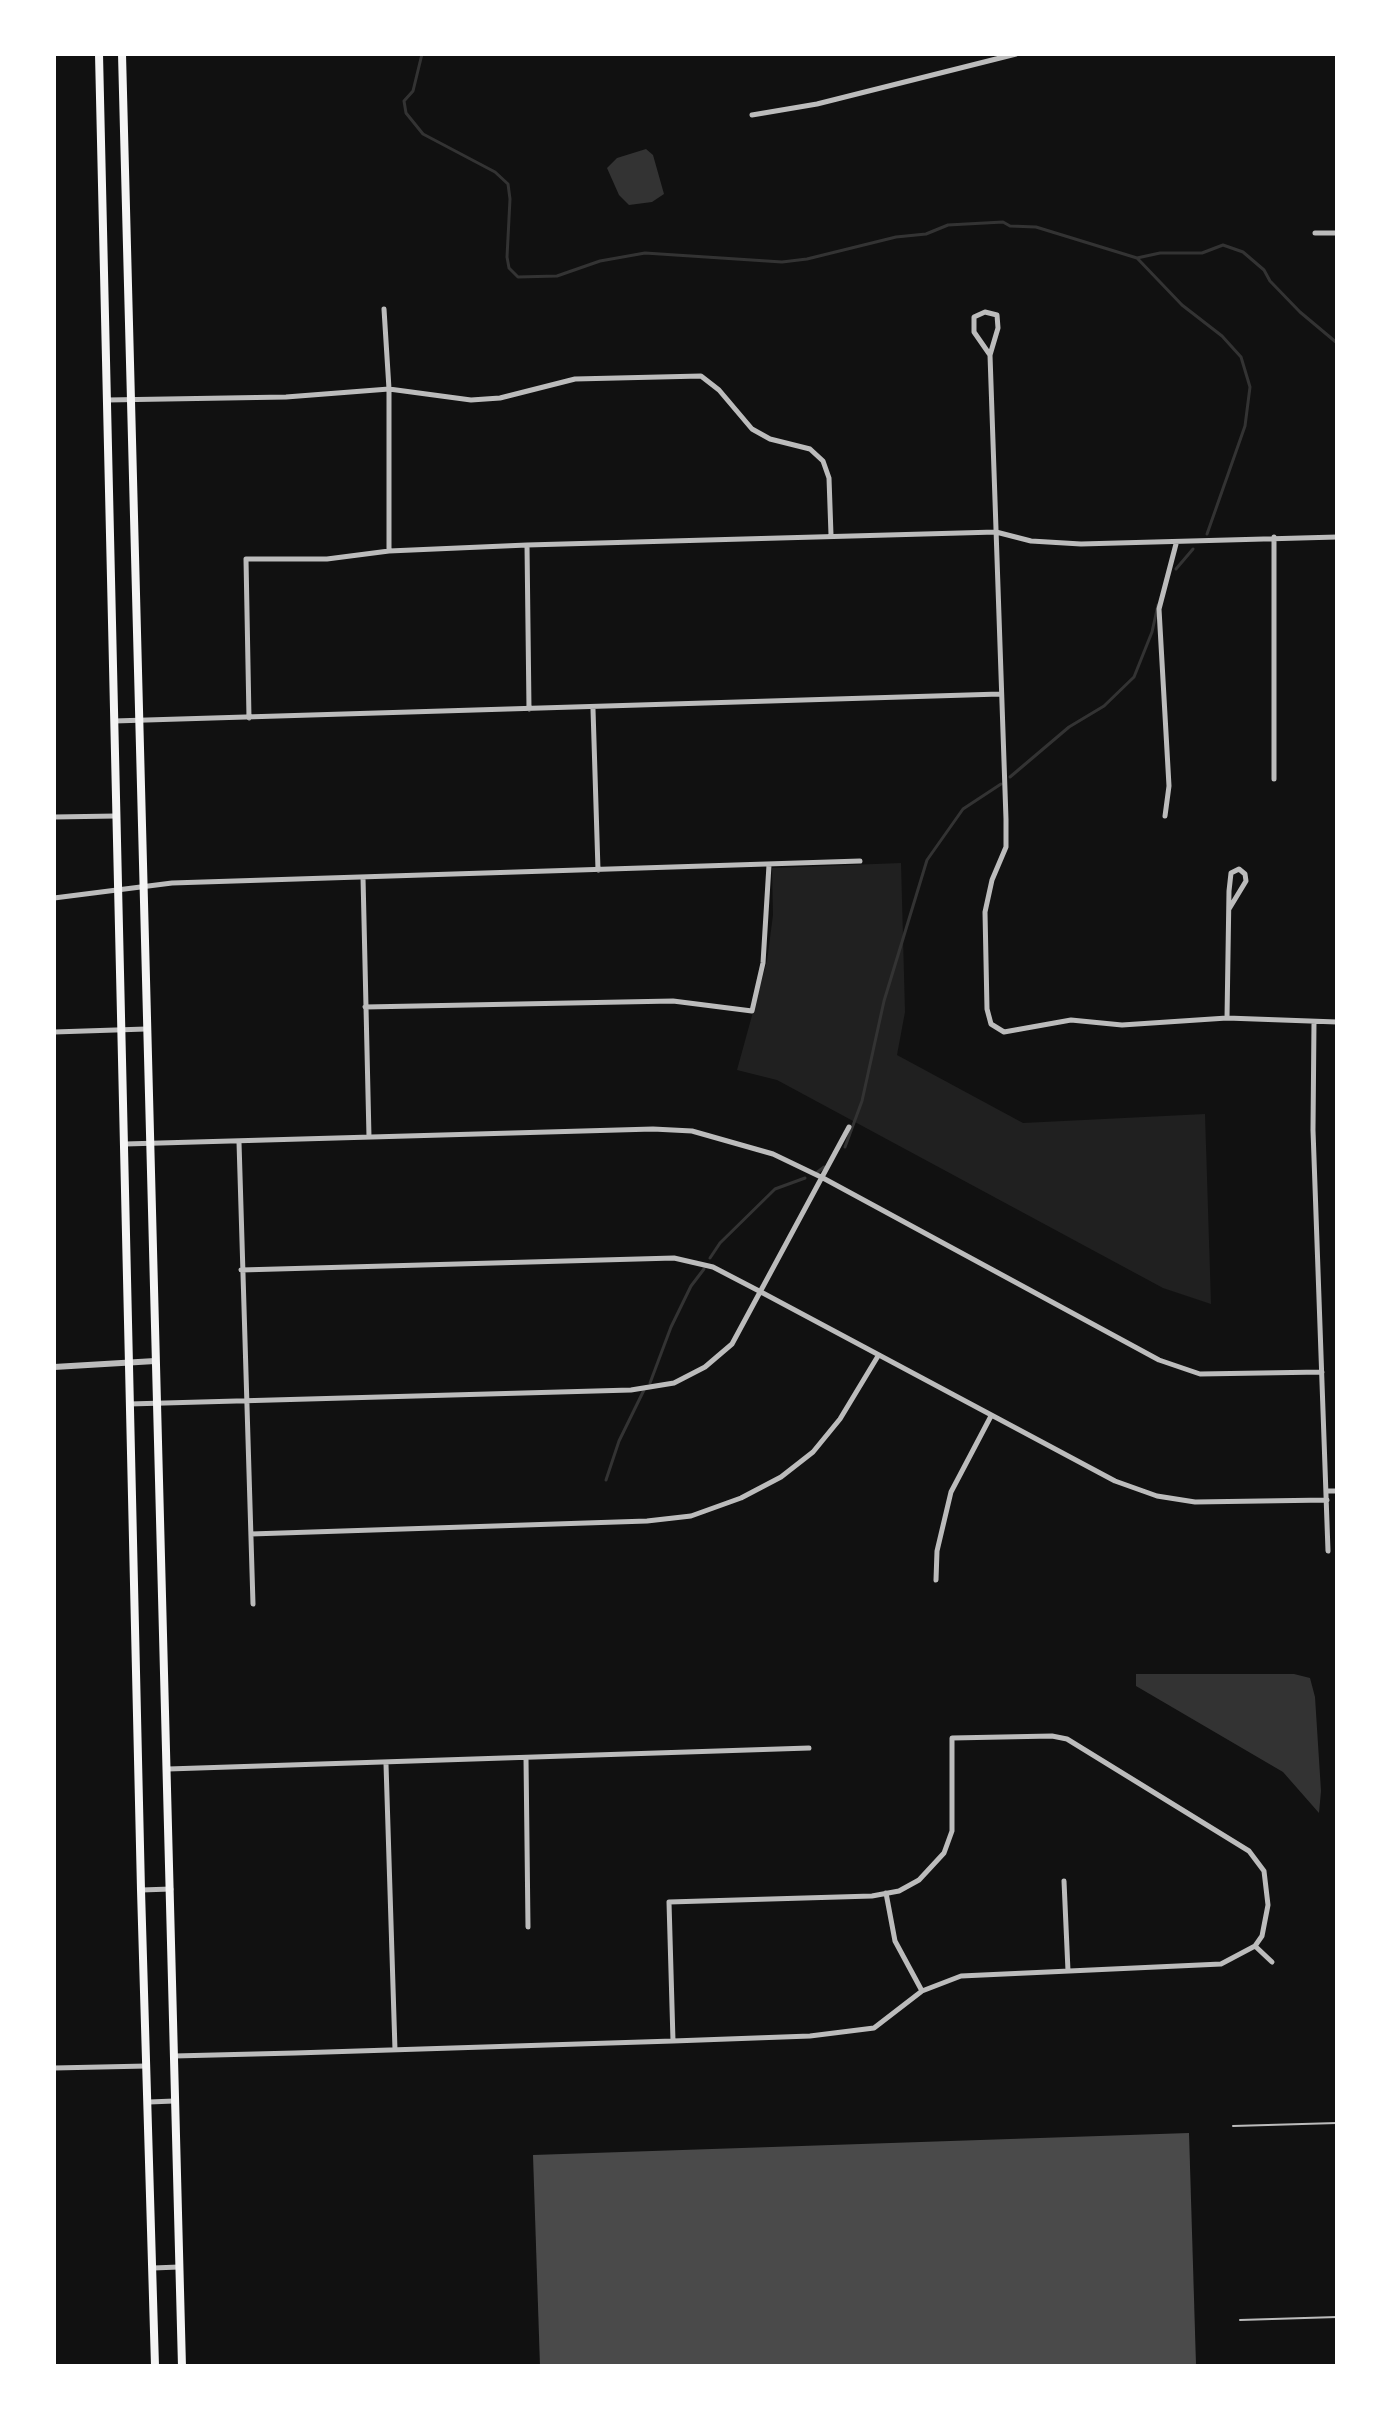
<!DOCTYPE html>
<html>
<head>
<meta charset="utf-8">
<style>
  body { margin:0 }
  #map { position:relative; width:1391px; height:2420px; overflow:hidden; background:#111; font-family:"Asap Condensed",sans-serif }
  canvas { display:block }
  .frame { position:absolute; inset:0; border:56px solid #fff; pointer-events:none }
</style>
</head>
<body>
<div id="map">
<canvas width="1391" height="2420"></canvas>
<div class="frame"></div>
</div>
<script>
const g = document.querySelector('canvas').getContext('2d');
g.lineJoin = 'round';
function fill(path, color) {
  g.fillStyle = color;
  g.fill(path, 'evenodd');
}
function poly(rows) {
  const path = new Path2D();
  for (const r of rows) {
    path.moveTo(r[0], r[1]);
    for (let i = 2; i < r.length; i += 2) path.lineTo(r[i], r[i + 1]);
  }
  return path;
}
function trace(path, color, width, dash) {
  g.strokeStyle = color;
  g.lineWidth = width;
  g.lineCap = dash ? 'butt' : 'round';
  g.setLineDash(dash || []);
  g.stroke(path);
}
fill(poly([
  [901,863,905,1012,897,1055,1023,1123,1205,1114,1211,1304,1163,1288,777,1080,737,1070,767,961,773,915,772,868]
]), '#202020');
fill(poly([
  [646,149,653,155,664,194,652,202,629,205,619,195,607,168,617,158],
  [1136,1674,1294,1674,1310,1678,1315,1697,1321,1791,1319,1813,1283,1772,1136,1686]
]), '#333');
trace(poly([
  [422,54,413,91,404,101,406,113,423,134,495,172,508,184,510,199,507,257,509,268,518,277,557,276,600,261,645,253,782,262,807,259,896,237,926,234,948,225,1003,222,1010,226,1036,227,1137,258,1160,253,1202,253,1223,245,1243,252,1264,270,1270,281,1300,312,1337,343],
  [1137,258,1182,305,1222,336,1241,357,1250,387,1245,426,1207,534],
  [1176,569,1193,549],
  [1010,777,1069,727,1104,706,1134,677,1152,632,1158,605],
  [845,1147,862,1101,884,1001,927,860,963,809,1001,784],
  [815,1174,824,1167],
  [710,1258,720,1243,775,1189,805,1178],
  [650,1383,671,1327,691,1286,704,1269],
  [606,1480,619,1441,644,1390]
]), '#333', 3);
fill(poly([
  [1189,2133,1196,2365,540,2366,533,2155]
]), '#4a4a4a');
trace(poly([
  [1233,2126,1337,2123],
  [1240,2320,1337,2317]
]), '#bcbcbc', 2);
trace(poly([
  [752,115,817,104,1016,54],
  [1315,233,1337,233],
  [384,309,389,389,389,551],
  [990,355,974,332,974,317,985,312,997,315,998,328,990,355,1006,819,1006,847,992,880,985,912,987,1009,991,1024,1004,1032,1071,1020,1122,1025,1227,1018,1337,1022],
  [107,400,286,397,389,389,471,400,500,398,575,379,701,376,719,390,752,429,770,439,810,449,823,461,829,478,831,535],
  [1274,537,1274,779],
  [527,545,529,709],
  [593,709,598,870],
  [249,718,246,559,327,559,389,551,527,545,996,532,1031,541,1081,544,1337,537],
  [114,721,1000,694],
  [1165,816,1169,786,1159,609,1176,544],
  [54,817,116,816],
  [363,877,369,1137],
  [54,898,172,883,860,861],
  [365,1007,673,1001,752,1011,763,963,769,865],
  [1227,1018,1229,891,1231,873,1239,869,1245,874,1246,881,1229,909],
  [1314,1022,1313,1130,1328,1551],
  [54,1032,146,1029],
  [239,1142,253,1604],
  [125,1144,653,1129,692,1131,773,1154,823,1178,1159,1360,1200,1374,1322,1372],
  [241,1270,674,1258,713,1267,761,1292,1115,1481,1157,1496,1195,1502,1327,1500],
  [129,1404,631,1390,674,1383,705,1367,732,1344,849,1127],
  [1327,1491,1337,1491],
  [251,1534,647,1521,691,1516,741,1498,781,1477,813,1452,840,1419,878,1356],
  [936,1580,937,1551,951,1492,991,1416],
  [526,1758,528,1927],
  [386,1764,395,2050],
  [168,1769,809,1748],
  [1064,1881,1068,1971],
  [141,1890,171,1889],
  [886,1893,895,1941,922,1991],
  [1255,1946,1272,1962],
  [174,2056,295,2053,673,2041,810,2036,874,2028,922,1991,961,1976,1221,1964,1255,1946,1262,1936,1268,1905,1264,1871,1249,1851,1067,1739,1052,1736,952,1738,952,1831,944,1853,919,1880,899,1891,872,1896,669,1902,673,2041],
  [54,2068,147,2066],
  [149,2102,174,2101],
  [153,2268,179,2267]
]), '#bcbcbc', 5);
trace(poly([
  [54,1367,155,1361]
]), '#bcbcbc', 6);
trace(poly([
  [99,54,141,1890,155,2366],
  [122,54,182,2366]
]), '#f5f5f5', 8);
</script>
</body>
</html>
